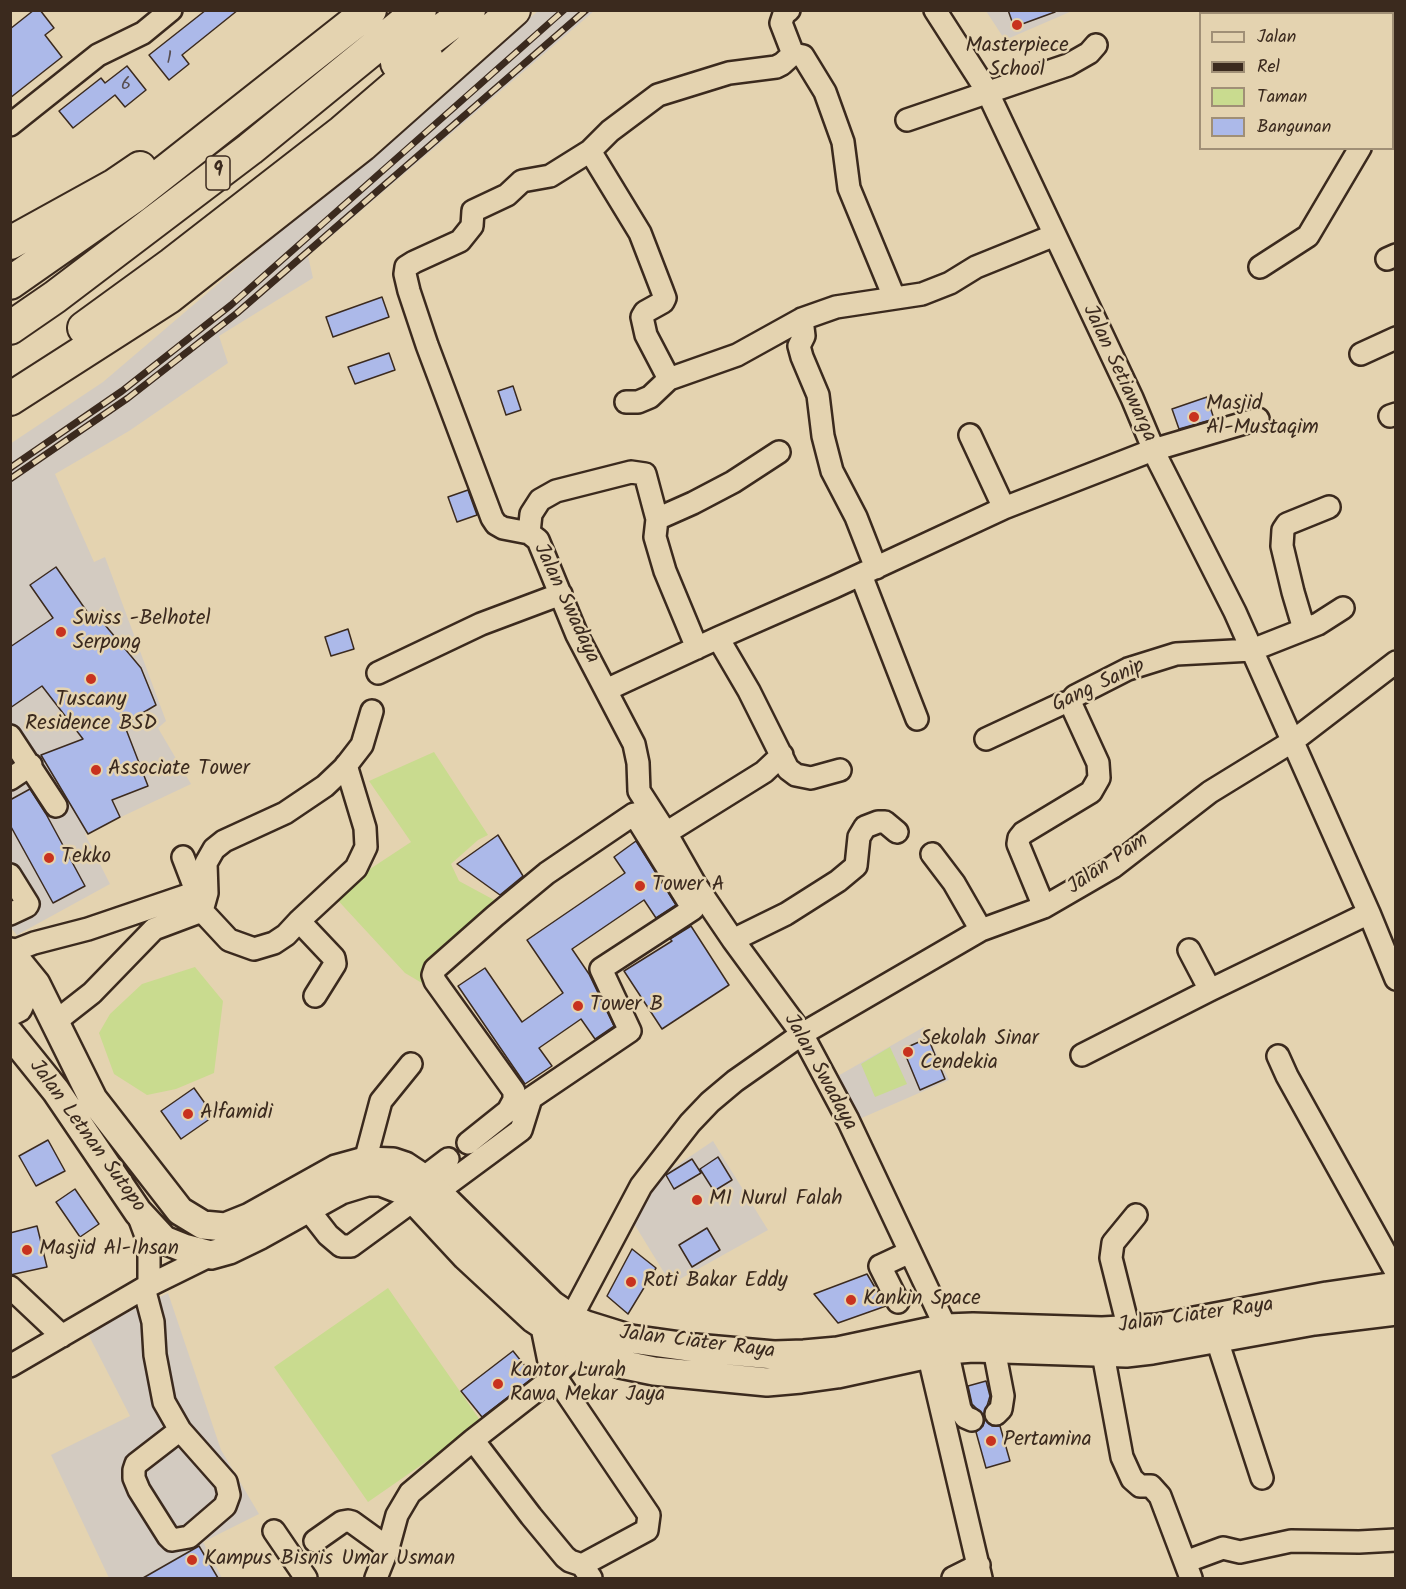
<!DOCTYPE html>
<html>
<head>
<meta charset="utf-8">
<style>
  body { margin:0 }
  #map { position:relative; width:1406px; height:1589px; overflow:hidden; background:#e4d3b0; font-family:Kalam,sans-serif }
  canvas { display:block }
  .frame { position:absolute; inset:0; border:12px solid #3b2a1e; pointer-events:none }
  .legend { position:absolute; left:1199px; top:12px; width:195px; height:138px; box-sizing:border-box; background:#e4d3b0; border:2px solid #a08f76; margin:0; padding:8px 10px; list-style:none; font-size:18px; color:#3b2a1e }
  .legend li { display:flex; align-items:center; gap:12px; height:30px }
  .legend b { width:30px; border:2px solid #a08f76 }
</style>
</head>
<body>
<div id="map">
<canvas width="1406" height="1589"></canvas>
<div class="frame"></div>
<ul class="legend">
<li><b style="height:8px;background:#e4d3b0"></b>Jalan</li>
<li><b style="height:8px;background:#3b2a1e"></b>Rel</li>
<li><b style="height:16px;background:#c9db8f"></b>Taman</li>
<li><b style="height:16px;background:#acb9e9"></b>Bangunan</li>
</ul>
</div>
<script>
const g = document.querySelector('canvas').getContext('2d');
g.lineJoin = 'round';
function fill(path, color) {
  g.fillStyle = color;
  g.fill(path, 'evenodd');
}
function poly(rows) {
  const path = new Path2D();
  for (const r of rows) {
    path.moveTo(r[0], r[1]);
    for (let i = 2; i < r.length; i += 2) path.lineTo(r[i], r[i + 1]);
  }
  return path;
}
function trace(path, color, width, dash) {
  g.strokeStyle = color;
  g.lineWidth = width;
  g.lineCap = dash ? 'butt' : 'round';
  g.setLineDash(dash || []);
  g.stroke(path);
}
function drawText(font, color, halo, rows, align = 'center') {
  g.font = font + ' Kalam,sans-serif';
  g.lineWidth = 5;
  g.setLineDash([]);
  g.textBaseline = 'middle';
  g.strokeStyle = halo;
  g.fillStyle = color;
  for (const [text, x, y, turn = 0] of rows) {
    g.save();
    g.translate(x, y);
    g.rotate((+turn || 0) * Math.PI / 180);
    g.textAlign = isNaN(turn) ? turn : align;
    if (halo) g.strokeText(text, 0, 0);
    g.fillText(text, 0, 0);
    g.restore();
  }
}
fill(poly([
  [538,11,594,11,308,256,313,278,219,336,228,363,129,431,55,474,94,562,105,557,166,721,158,728,191,784,85,834,110,884,17,935,10,927,10,444,103,382],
  [986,11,1072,11,1005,40],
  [924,1027,949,1080,857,1120,836,1077],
  [713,1141,768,1230,671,1284,633,1222,658,1178],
  [168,1293,221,1450,259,1514,203,1542,222,1578,109,1578,51,1455,130,1416,87,1332]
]), '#d3cbc1');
fill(poly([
  [434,752,488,835,478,840,451,864,459,881,509,908,432,989,405,973,332,894,411,842,369,781],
  [195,967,223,1001,214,1073,176,1089,147,1095,114,1074,99,1033,110,1014,142,984],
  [890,1047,907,1084,875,1097,861,1064],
  [388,1288,482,1423,368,1502,274,1367]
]), '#c9db8f');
const building = poly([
  [34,10,40,10,54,28,45,35,62,57,10,98,10,29,34,10],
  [206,10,238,10,182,55,189,64,169,80,149,55,206,10],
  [1008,10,1055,10,1055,12,1014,27,1008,10],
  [127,66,146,90,125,107,115,95,73,128,59,111,101,78,105,83,127,66],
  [382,297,389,317,333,337,326,317,382,297],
  [389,353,395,370,355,384,348,367,389,353],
  [513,386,521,410,506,415,498,391,513,386],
  [1207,397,1214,419,1179,429,1172,409,1207,397],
  [468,490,477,515,457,522,448,497,468,490],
  [56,567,90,616,95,613,141,668,156,705,124,724,148,786,112,800,120,817,88,834,41,755,83,739,42,686,10,708,10,647,53,618,30,585,56,567],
  [348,629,354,649,331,656,325,637,348,629],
  [30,789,46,814,85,886,53,903,10,825,10,800,30,789],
  [498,835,523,876,500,895,457,864,498,835],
  [636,841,676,905,656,918,644,900,572,949,589,974,614,1026,595,1039,581,1019,539,1048,552,1066,525,1084,458,986,485,968,522,1022,563,993,527,940,625,873,614,857,636,841],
  [691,926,729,985,662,1029,624,971,672,941,670,939,691,926],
  [928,1038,945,1079,920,1090,903,1049,928,1038],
  [194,1088,214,1116,181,1139,161,1111,194,1088],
  [48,1140,65,1171,36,1186,19,1156,48,1140],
  [718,1157,732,1180,714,1191,700,1169,718,1157],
  [692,1159,701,1173,674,1189,666,1175,692,1159],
  [75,1189,99,1224,80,1237,56,1202,75,1189],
  [37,1226,47,1267,10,1275,10,1233,37,1226],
  [707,1228,720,1250,692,1267,679,1245,707,1228],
  [632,1249,656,1268,628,1314,607,1296,632,1249],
  [867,1274,886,1306,838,1323,814,1294,867,1274],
  [513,1351,534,1377,482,1417,461,1391,513,1351],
  [986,1381,990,1396,984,1416,972,1404,968,1386,986,1381],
  [985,1419,992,1426,1000,1426,1010,1461,986,1468,976,1432,983,1426,985,1419],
  [199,1546,218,1578,143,1578,199,1546]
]);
fill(building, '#acb9e9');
trace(building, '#3b2a1e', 1.5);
const minor = poly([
  [789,10,784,14,781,23,793,54,782,64,776,67,729,73,658,95,610,131,590,151,550,176,522,181,507,195,473,211,472,226,460,241,414,262,406,267,405,274,409,291,427,345,492,518,496,524,503,528,529,533,538,540,577,635,634,744,638,763,639,791,666,833,695,884,733,940,802,1034,848,1120,946,1328],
  [935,10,987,91,1132,398,1158,460,1235,612,1369,913,1396,979],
  [1393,10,1396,12],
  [793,54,803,56,825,92,843,142,849,188,894,297],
  [1392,89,1396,84],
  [907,120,1068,65,1089,53,1096,45],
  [10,125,98,55,143,33,171,10],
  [590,151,640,233,662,290,665,298,663,302,645,312,642,317,646,335,669,379],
  [1387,259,1396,255],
  [1260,267,1308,236,1360,148],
  [802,319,804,336,799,346,802,357,818,395,823,436,832,471,856,517,876,568],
  [1361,354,1396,338],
  [626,402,638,402,650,397,669,379,737,355,802,319,836,307,922,294,950,283,976,267,1055,235],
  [1390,416,1396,414],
  [970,435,1004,508],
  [657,519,693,503,733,482,779,452],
  [529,533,531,514,540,500,556,491,631,472,645,474,657,519,655,537,665,571,697,648],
  [861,575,917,719],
  [1304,629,1293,592,1282,546,1283,530,1287,524,1329,507],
  [718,638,749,691,788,769,796,775,811,778,840,770],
  [378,673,481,624,561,594],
  [606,690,718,638,834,587,1004,508,1153,450,1258,419],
  [10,736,56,806],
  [986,739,1061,704,1070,702,1075,696,1128,669,1176,654,1252,650,1318,624,1343,608],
  [10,779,31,765],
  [666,833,764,772,782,755],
  [932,854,954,883,981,930],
  [10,875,28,904,27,906,10,914],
  [1044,907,1018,844,1019,838,1023,833,1091,792,1099,778,1098,763,1070,702],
  [202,911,229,940,254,949,274,943,286,935,299,921,356,868,366,847,365,828,346,765],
  [299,921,334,958,335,964,315,996],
  [733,940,786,914,838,881,856,866,859,837,865,827,878,822,885,822,897,832],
  [1189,950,1210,990],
  [11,952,34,943,88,929,191,894,194,889,193,883,183,857],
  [55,1022,92,993,154,929,202,911,207,893,206,863,214,849,224,841,285,813,325,786,345,767,362,745,372,711],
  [1082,1055,1210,990,1369,913],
  [1278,1056,1287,1076,1396,1272],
  [365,1161,381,1101,411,1064],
  [423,1178,448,1159],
  [437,1192,521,1130,531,1098,630,1031,601,969,693,909,634,814,547,873,495,916,435,969,433,975,435,981,514,1091,514,1100,508,1111,468,1143],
  [307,1208,328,1235,341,1246,351,1246,414,1200],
  [139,1217,149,1244,149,1286],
  [10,1287,62,1336],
  [144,1288,153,1322,155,1355,164,1402,180,1430,226,1482,229,1495,225,1506,189,1537,172,1540,168,1536,139,1490,134,1478,134,1470,136,1464,180,1430],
  [898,1302,880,1266,910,1252],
  [571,1318,641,1186,690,1123,710,1102,735,1081,802,1034,981,930,1044,907,1113,867,1210,792,1293,741,1396,662],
  [1129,1330,1111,1258,1113,1243,1136,1215],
  [1216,1337,1262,1478],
  [994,1349,1003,1396,1001,1409,996,1414],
  [947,1350,960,1409,965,1417,972,1420],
  [928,1353,981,1578],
  [1103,1354,1122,1457,1132,1479,1140,1486,1151,1486,1160,1496,1191,1578],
  [10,1366,144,1288,211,1255],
  [555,1376,649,1515,647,1530,582,1565,591,1578],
  [473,1440,531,1516,565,1557,570,1561,582,1565],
  [274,1531,306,1578],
  [315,1541,342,1522,348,1521,352,1522,388,1548],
  [1185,1562,1223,1548,1240,1552,1291,1541,1359,1542,1396,1540],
  [376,1578,388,1548,397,1515,410,1493,473,1440,555,1376,581,1350],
  [953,1578,979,1565]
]);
const major = poly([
  [10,952,36,984,93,1099,180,1211,203,1225,225,1227,250,1217,336,1169,365,1161,393,1162,405,1166,423,1178,552,1305,571,1318,586,1325,631,1339,695,1348,774,1355,804,1354,838,1351,946,1328,973,1327,1102,1331,1157,1328,1327,1296,1396,1286],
  [10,969,23,989,24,995,18,1008,10,1012],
  [10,1034,56,1091,138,1212,164,1240,184,1248,211,1255,229,1250,260,1235,341,1190,367,1182,381,1182,404,1191,414,1200,466,1256,534,1319,581,1350,620,1364,654,1371,767,1382,801,1379,837,1374,947,1350,973,1348,1126,1353,1152,1350,1314,1321,1396,1311],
  [545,1327,555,1376]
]);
const highway = poly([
  [397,63,469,10],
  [10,243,115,185,140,168],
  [10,283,133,197,370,10],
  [10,328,55,297,250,149,420,10],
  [84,328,172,264,342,132,427,59],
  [10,399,169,297,362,145,514,10]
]);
trace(minor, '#3b2a1e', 26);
trace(major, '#3b2a1e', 32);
trace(highway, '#3b2a1e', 36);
trace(minor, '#e4d3b0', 21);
trace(major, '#e4d3b0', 27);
trace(highway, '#e4d3b0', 32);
const rail = poly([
  [10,468,122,391,231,305,564,10],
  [10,479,128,398,237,313,586,10]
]);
trace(rail, '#3b2a1e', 7);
trace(rail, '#e4d3b0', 4.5, [14]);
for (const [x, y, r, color] of [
  [1017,25,6,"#c8321e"],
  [1194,417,6,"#c8321e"],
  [61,632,6,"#c8321e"],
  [91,679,6,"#c8321e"],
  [96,770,6,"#c8321e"],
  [49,858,6,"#c8321e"],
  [640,886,6,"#c8321e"],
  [578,1006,6,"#c8321e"],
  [908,1052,6,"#c8321e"],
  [188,1114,6,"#c8321e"],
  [697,1200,6,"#c8321e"],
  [27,1250,6,"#c8321e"],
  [631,1282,6,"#c8321e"],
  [851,1300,6,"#c8321e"],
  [498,1384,6,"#c8321e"],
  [991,1441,6,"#c8321e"],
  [192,1560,6,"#c8321e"]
]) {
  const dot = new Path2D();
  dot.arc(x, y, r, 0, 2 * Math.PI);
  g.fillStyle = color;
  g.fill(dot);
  trace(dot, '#e4d3b0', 2);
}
drawText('18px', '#574e51', null, [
  ["1",169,60],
  ["6",126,86]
]);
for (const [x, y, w] of [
  [218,173,24]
]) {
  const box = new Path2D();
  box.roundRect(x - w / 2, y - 17, w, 34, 4.5);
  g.fillStyle = '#e4d3b0';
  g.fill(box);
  trace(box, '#3b2a1e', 1.5);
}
drawText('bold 20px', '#3b2a1e', null, [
  ["9",218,173]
]);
drawText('21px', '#3b2a1e', '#e4d3b0', [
  ["Masterpiece",1017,47,"center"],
  ["School",1017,71,"center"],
  ["Masjid",1206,405],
  ["Al-Mustaqim",1206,429],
  ["Swiss -Belhotel",73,620],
  ["Serpong",73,644],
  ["Tuscany",91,701,"center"],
  ["Residence BSD",91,725,"center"],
  ["Associate Tower",108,770],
  ["Tekko",61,858],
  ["Tower A",652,886],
  ["Tower B",590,1006],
  ["Sekolah Sinar",920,1040],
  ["Cendekia",920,1064],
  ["Alfamidi",200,1114],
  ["MI Nurul Falah",709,1200],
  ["Masjid Al-Ihsan",39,1250],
  ["Roti Bakar Eddy",643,1282],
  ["Kankin Space",863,1300],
  ["Kantor Lurah",510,1372],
  ["Rawa Mekar Jaya",510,1396],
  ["Pertamina",1003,1441],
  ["Kampus Bisnis Umar Usman",204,1560]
], 'left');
drawText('21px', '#3b2a1e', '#e4d3b0', [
  ["Jalan Setiawarga",1118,374,65],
  ["Jalan Swadaya",565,604,65],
  ["Gang Sanip",1099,687,-25],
  ["Jalan Pam",1109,865,-34],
  ["Jalan Swadaya",819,1073,61],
  ["Jalan Letnan Sutopo",86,1137,54],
  ["Jalan Ciater Raya",1196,1317,-8],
  ["Jalan Ciater Raya",697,1344,7]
]);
</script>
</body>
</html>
